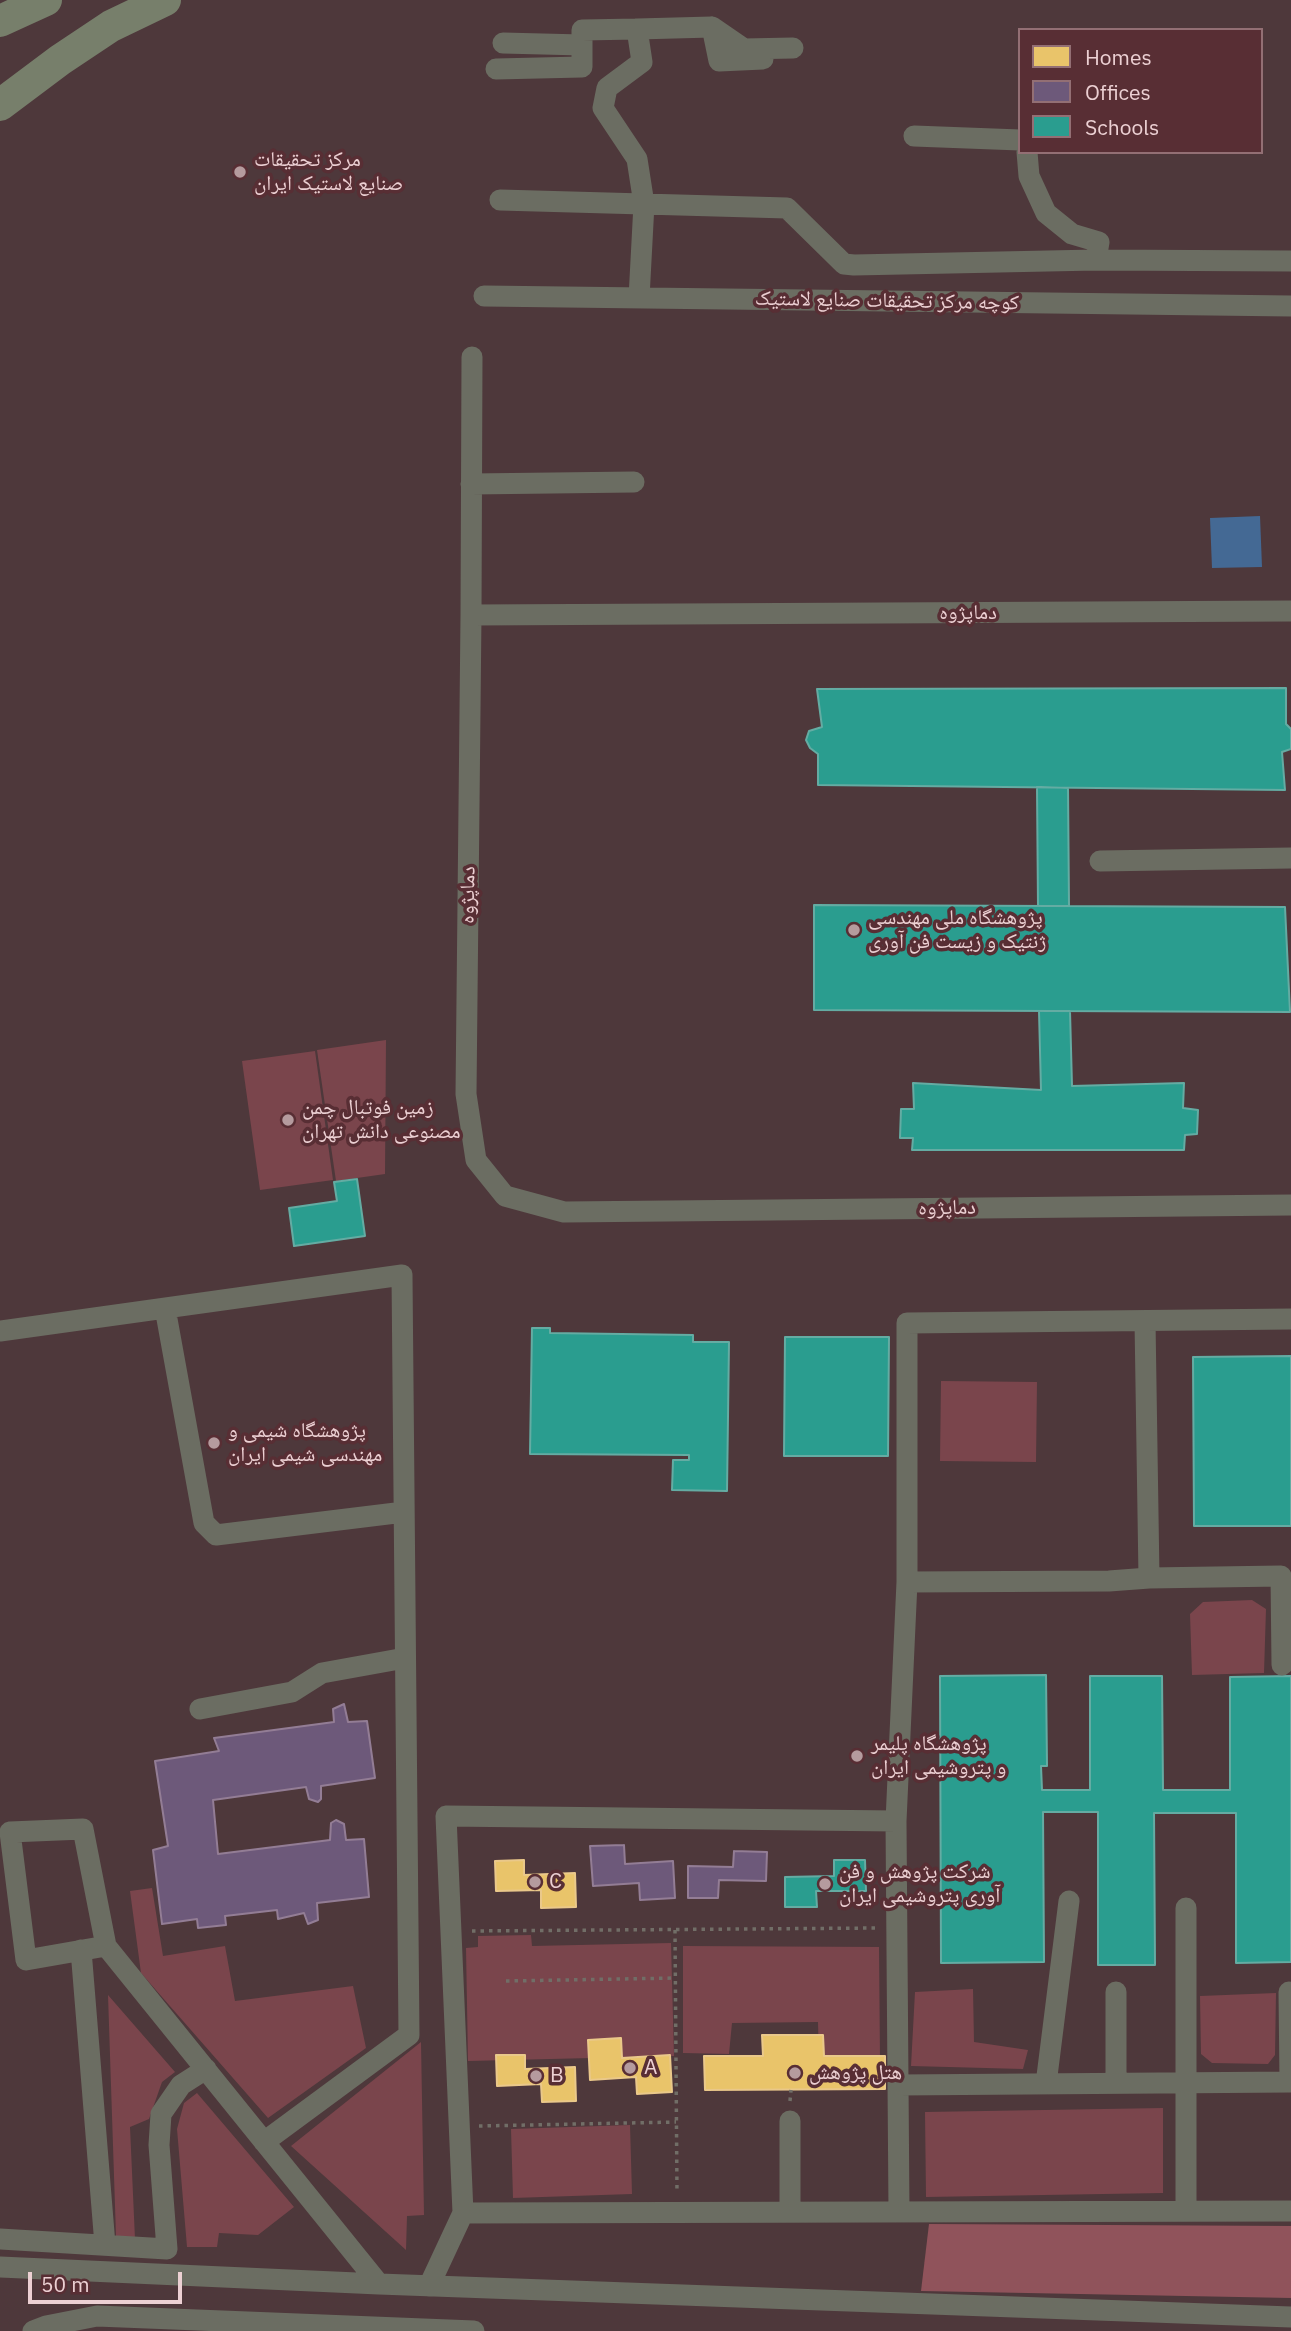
<!DOCTYPE html>
<html>
<head>
<meta charset="utf-8">
<style>
  body { margin:0 }
  #map { position:relative; width:1291px; height:2331px; overflow:hidden; background:#4e383b; font-family:"IBM Plex Sans",sans-serif }
  canvas { display:block }
  .legend { position:absolute; left:1018px; top:28px; width:245px; height:126px; box-sizing:border-box; background:#582e34; border:2px solid #936f74; margin:0; padding:9px 12px; list-style:none; font-size:21px; color:#ecd0d3 }
  .legend li { display:flex; align-items:center; gap:14px; height:35px }
  .legend b { width:35px; border:2px solid #936f74 }
  .scale { position:absolute; left:28px; top:2272px; width:154px; height:32px; box-sizing:border-box; border:4px solid #ecd0d3; border-top:0; padding-left:9px; font-size:21px; line-height:24px; white-space:nowrap; color:#ecd0d3; -webkit-text-stroke:5px #582e34; paint-order:stroke }
</style>
</head>
<body>
<div id="map">
<canvas width="1291" height="2331"></canvas>
<ul class="legend">
<li><b style="height:19px;background:#e9c46a"></b>Homes</li>
<li><b style="height:19px;background:#6d597a"></b>Offices</li>
<li><b style="height:19px;background:#2a9d8f"></b>Schools</li>
</ul>
<div class="scale">50 m</div>
</div>
<script>
const g = document.querySelector('canvas').getContext('2d');
g.lineJoin = 'round';
function fill(path, color) {
  g.fillStyle = color;
  g.fill(path, 'evenodd');
}
function poly(rows) {
  const path = new Path2D();
  for (const r of rows) {
    path.moveTo(r[0], r[1]);
    for (let i = 2; i < r.length; i += 2) path.lineTo(r[i], r[i + 1]);
  }
  return path;
}
function trace(path, color, width, dash) {
  g.strokeStyle = color;
  g.lineWidth = width;
  g.lineCap = dash ? 'butt' : 'round';
  g.setLineDash(dash || []);
  g.stroke(path);
}
function drawText(font, color, halo, rows, align = 'center') {
  g.font = font + ' "IBM Plex Sans","Noto Naskh Arabic",sans-serif';
  g.lineWidth = 7;
  g.setLineDash([]);
  g.textBaseline = 'middle';
  g.strokeStyle = halo;
  g.fillStyle = color;
  for (const [text, x, y, turn = 0] of rows) {
    g.save();
    g.translate(x, y);
    g.rotate((+turn || 0) * Math.PI / 180);
    g.textAlign = isNaN(turn) ? turn : align;
    if (halo) g.strokeText(text, 0, 0);
    g.fillText(text, 0, 0);
    g.restore();
  }
}
fill(poly([
  [386,1040,385,1174,336,1181,317,1050],
  [315,1051,333,1180,260,1190,242,1061],
  [941,1381,1037,1382,1036,1462,940,1461],
  [1252,1600,1266,1609,1264,1673,1192,1675,1190,1614,1203,1602],
  [152,1888,163,1956,225,1946,235,2001,353,1986,366,2048,268,2118,141,1973,130,1891],
  [531,1935,532,1946,671,1943,674,2056,468,2061,466,1948,478,1947,478,1936],
  [683,1946,879,1947,880,2060,819,2061,818,2022,732,2023,729,2054,683,2053],
  [973,1989,974,2042,1028,2050,1023,2069,911,2066,915,1992],
  [1276,1993,1275,2055,1268,2064,1212,2063,1201,2054,1200,1996],
  [108,1995,175,2072,162,2082,149,2119,130,2127,135,2239,116,2236],
  [421,2042,424,2215,407,2216,406,2250,291,2146],
  [197,2093,294,2207,258,2235,219,2233,217,2247,187,2247,177,2129,184,2103],
  [1163,2108,1163,2193,926,2197,925,2112],
  [630,2125,632,2194,513,2198,511,2129]
]), '#7a454c');
fill(poly([
  [929,2224,1291,2226,1291,2298,921,2291]
]), '#90535b');
fill(poly([
  [1260,516,1262,567,1212,568,1210,518]
]), '#446994');
const homes = poly([
  [524,1860,524,1875,575,1873,576,1907,541,1908,541,1890,496,1891,495,1861,524,1860],
  [762,2035,823,2035,824,2056,885,2056,885,2089,705,2090,704,2056,763,2056,762,2035],
  [621,2038,622,2058,670,2055,672,2092,637,2094,636,2077,590,2080,588,2040,621,2038],
  [496,2055,525,2055,525,2069,575,2067,576,2101,542,2102,541,2084,497,2086,496,2055]
]);
fill(homes, '#e9c46a');
trace(homes, '#eac88a', 2);
const offices = poly([
  [344,1704,348,1722,367,1721,375,1778,321,1786,321,1799,318,1802,309,1799,306,1787,213,1800,218,1854,330,1840,331,1823,336,1820,344,1824,346,1840,364,1839,369,1897,317,1903,318,1920,308,1924,304,1913,278,1919,277,1910,225,1916,226,1925,198,1928,197,1919,162,1924,153,1850,168,1846,155,1761,219,1751,214,1738,334,1722,333,1709,344,1704],
  [624,1845,625,1864,673,1861,675,1898,640,1900,639,1883,593,1886,590,1846,624,1845],
  [734,1851,767,1852,766,1881,719,1880,718,1898,688,1898,688,1866,733,1867,734,1851]
]);
fill(offices, '#6d597a');
trace(offices, '#937d95', 2);
const schools = poly([
  [1286,688,1286,724,1291,729,1291,749,1282,752,1285,790,818,785,818,754,810,748,806,740,809,731,822,727,817,689,1286,688],
  [1037,787,1068,788,1069,906,1038,906,1037,787],
  [814,905,1285,907,1290,1012,814,1010,814,905],
  [1039,1011,1070,1011,1072,1086,1184,1083,1183,1108,1198,1110,1197,1134,1185,1135,1184,1150,912,1150,913,1138,900,1138,901,1109,914,1109,913,1083,1041,1090,1039,1011],
  [357,1179,365,1236,294,1246,289,1208,337,1201,334,1182,357,1179],
  [532,1328,550,1328,550,1333,693,1335,693,1342,729,1342,727,1491,672,1490,673,1460,689,1460,689,1455,530,1454,532,1328],
  [785,1337,889,1337,888,1456,784,1456,785,1337],
  [1291,1356,1291,1526,1194,1526,1193,1357,1291,1356],
  [1046,1675,1047,1766,1041,1766,1042,1790,1090,1790,1090,1676,1162,1676,1163,1790,1230,1790,1230,1677,1291,1676,1291,1962,1236,1963,1236,1813,1154,1813,1155,1965,1098,1965,1098,1812,1043,1812,1044,1962,941,1963,940,1676,1046,1675],
  [834,1860,865,1860,866,1891,816,1891,817,1907,785,1907,785,1877,834,1876,834,1860]
]);
fill(schools, '#2a9d8f');
trace(schools, '#64aca3', 2);
trace(poly([
  [675,1930,677,2193],
  [472,1931,877,1928],
  [506,1981,676,1978],
  [790,2101,791,2090],
  [479,2126,676,2122]
]), '#716e67', 3.5, [3.5, 5]);
trace(poly([
  [712,27,719,61,763,59],
  [503,43,582,45,582,30,637,29],
  [496,69,582,67,582,45],
  [914,136,1020,140],
  [1027,152,1029,176,1046,213,1072,234,1099,242,1096,260],
  [500,200,787,208,844,264,854,265,1096,260,1291,261],
  [484,296,1291,306],
  [639,298,644,204,637,159,603,108,607,88,642,62,637,29,712,27,744,49,793,48],
  [471,484,634,482],
  [1291,611,471,615,466,1094,476,1160,505,1196,564,1212,1291,1205],
  [471,615,472,357],
  [1100,861,1291,858],
  [165,1308,204,1523,216,1535,404,1512],
  [1145,1321,1149,1578,1281,1576,1282,1665],
  [0,1331,402,1275,409,2035,264,2142],
  [907,1582,1109,1581,1149,1578],
  [200,1709,292,1692,322,1673,405,1658],
  [896,1821,899,2212],
  [106,1946,26,1960,10,1832,83,1829,106,1946,379,2284],
  [81,1950,105,2245],
  [1289,1992,1290,2082],
  [1116,2083,1116,1992],
  [1046,2084,1069,1901],
  [898,2085,1291,2082],
  [1186,2211,1186,1908],
  [790,2212,790,2121],
  [463,2213,1291,2211],
  [0,2239,167,2249,159,2145,161,2114,181,2085,206,2069],
  [0,2267,379,2284,1291,2317],
  [429,2286,463,2213,446,1816,896,1821,907,1582,907,1323,1291,1319],
  [33,2331,46,2326,97,2316,474,2331]
]), '#6b6d62', 21);
trace(poly([
  [0,21,46,0],
  [0,105,60,60,111,26,165,0]
]), '#777f6b', 32);
for (const [x, y, r, color] of [
  [240,172,7,"#b59b9e"],
  [854,930,7,"#b59b9e"],
  [288,1120,7,"#b59b9e"],
  [214,1443,7,"#b59b9e"],
  [857,1756,7,"#b59b9e"],
  [535,1882,7,"#b59b9e"],
  [825,1884,7,"#b59b9e"],
  [630,2068,7,"#b59b9e"],
  [795,2073,7,"#b59b9e"],
  [536,2076,7,"#b59b9e"]
]) {
  const dot = new Path2D();
  dot.arc(x, y, r, 0, 2 * Math.PI);
  g.fillStyle = color;
  g.fill(dot);
  trace(dot, '#582e34', 2.5);
}
drawText('21px', '#ecd0d3', '#582e34', [
  ["مرکز تحقیقات",254,160],
  ["صنایع لاستیک ایران",254,184],
  ["پژوهشگاه ملی مهندسی",868,918],
  ["ژنتیک و زیست فن آوری",868,942],
  ["زمین فوتبال چمن",302,1108],
  ["مصنوعی دانش تهران",302,1132],
  ["پژوهشگاه شیمی و",228,1431],
  ["مهندسی شیمی ایران",228,1455],
  ["پژوهشگاه پلیمر",871,1744],
  ["و پتروشیمی ایران",871,1768],
  ["شرکت پژوهش و فن",839,1872],
  ["آوری پتروشیمی ایران",839,1896],
  ["C",549,1882],
  ["A",644,2068],
  ["هتل پژوهش",809,2073],
  ["B",550,2076]
], 'left');
drawText('21px', '#ecd0d3', '#582e34', [
  ["کوچه مرکز تحقیقات صنایع لاستیک",887,301,1],
  ["دماپژوه",968,613],
  ["دماپژوه",468,895,-89],
  ["دماپژوه",947,1208,-1]
]);
</script>
</body>
</html>
